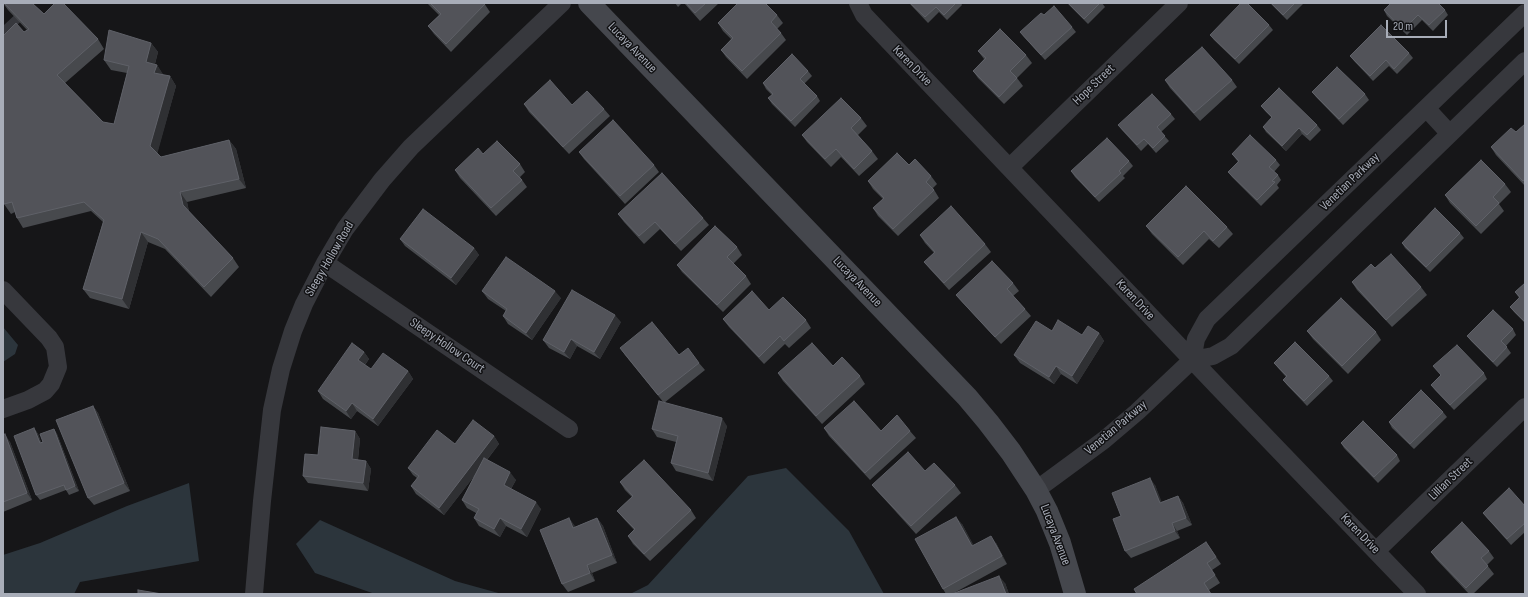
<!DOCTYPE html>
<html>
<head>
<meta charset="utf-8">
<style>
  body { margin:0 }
  #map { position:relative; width:1528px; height:597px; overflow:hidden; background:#161618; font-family:"Sofia Sans Condensed",sans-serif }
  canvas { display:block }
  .frame { position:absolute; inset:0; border:4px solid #a8adb8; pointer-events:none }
  .scale { position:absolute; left:1386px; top:20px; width:61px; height:18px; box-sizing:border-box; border:2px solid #a8adb8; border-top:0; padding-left:5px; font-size:12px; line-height:14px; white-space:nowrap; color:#a8adb8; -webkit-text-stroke:3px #111113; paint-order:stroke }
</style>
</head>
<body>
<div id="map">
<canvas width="1528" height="597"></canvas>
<div class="frame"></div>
<div class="scale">20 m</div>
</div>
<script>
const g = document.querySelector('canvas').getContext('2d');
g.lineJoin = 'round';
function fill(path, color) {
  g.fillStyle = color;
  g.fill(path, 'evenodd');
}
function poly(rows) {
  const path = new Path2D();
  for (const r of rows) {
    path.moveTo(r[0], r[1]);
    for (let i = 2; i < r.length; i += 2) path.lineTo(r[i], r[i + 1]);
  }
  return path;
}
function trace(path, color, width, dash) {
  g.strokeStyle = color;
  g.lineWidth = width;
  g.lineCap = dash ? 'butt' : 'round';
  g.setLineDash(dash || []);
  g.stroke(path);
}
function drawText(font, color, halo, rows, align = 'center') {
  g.font = font + ' "Sofia Sans Condensed",sans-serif';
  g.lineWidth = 3;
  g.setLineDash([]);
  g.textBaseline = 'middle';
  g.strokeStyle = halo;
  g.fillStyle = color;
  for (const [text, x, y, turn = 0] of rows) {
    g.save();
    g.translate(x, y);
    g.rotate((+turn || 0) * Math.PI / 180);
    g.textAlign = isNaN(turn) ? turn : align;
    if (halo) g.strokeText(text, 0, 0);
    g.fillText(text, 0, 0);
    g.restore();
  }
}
fill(poly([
  [3,327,18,345,15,354,3,362],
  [786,468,849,531,884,594,630,594,648,585,748,476],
  [189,483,199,561,80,582,74,594,3,594,3,555,40,543,127,506],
  [320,520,455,581,502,594,375,594,315,573,296,544]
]), '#2c353c');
trace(poly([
  [3,32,18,18]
]), '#37383d', 9);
trace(poly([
  [858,3,864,15,1217,386,1417,594],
  [1427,109,1450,134],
  [1010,167,1179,3],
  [325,263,569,429],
  [3,290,49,338,55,347,58,367,51,384,45,391,28,400,3,409],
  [1192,360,1196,339,1207,319,1525,13],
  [1036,490,1104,440,1137,412,1192,360,1213,356,1231,346,1525,61],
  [1376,551,1525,407],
  [254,594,262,501,272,410,281,369,293,331,304,304,325,263,345,229,382,180,411,147,562,3]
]), '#37383d', 18);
trace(poly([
  [589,3,967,397,988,422,1011,452,1036,490,1047,511,1060,543,1075,594]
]), '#45474d', 22);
fill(poly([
  [3,3,32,3,44,14,98,39,104,49,65,83,103,122,114,124,127,73,111,70,104,60,151,43,158,52,155,64,157,65,163,75,170,76,176,86,157,153,161,157,229,140,236,149,246,188,187,202,189,212,233,258,239,267,211,297,165,249,148,242,129,309,90,298,83,289,103,222,91,211,23,228,17,218,15,212,11,214,4,204,24,32,27,30,8,10],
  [427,3,484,3,490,12,451,52,434,34,428,26,439,15],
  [675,3,682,3,678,7],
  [684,3,719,3,700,21],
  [909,3,961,3,962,5,947,20,939,12,928,23],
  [1067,3,1102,3,1105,7,1088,24],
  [1270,3,1304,3,1287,20],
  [1384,10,1445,10,1448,15,1433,31,1422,20,1407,35,1387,16],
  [777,15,783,23,777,29,781,33,786,40,747,79,726,57,721,50,731,39,723,31,718,23],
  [1044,15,1072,27,1076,32,1045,60,1024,37,1020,32],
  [1269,25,1273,30,1239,64,1214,40,1210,35],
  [978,51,1026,55,1032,63,1017,78,1023,86,1004,104,978,78,973,71,984,59],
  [1409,53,1413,58,1397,74,1389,66,1373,81,1354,61,1350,56],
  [808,71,812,76,804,84,817,96,820,101,795,127,772,104,768,98,772,95,766,89,763,83],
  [1165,80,1232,80,1237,87,1200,121,1170,88],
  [1312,92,1365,94,1369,100,1343,125,1316,97],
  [524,104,572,105,604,109,610,116,569,154,529,112],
  [1261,106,1317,125,1321,130,1310,141,1302,134,1286,151,1266,132,1263,127,1272,118,1265,111],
  [1171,114,1175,119,1161,132,1169,141,1156,153,1148,144,1141,151,1122,130,1118,125],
  [861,118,867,126,858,135,872,151,878,159,859,176,841,157,831,167,807,142,802,135],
  [1525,124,1525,186,1496,155,1491,147,1516,132],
  [579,152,654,165,659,172,625,204,584,159],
  [483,154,520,164,525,172,520,177,527,187,496,216,460,178,455,170],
  [1232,154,1276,160,1280,165,1274,172,1278,175,1281,180,1277,185,1279,188,1261,206,1232,177,1228,172,1238,162],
  [1129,161,1133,166,1123,176,1125,178,1099,202,1075,177,1071,171],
  [909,165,931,176,937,184,933,188,939,198,898,236,878,216,873,208,883,199,873,189,868,181],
  [1505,184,1511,192,1499,204,1504,211,1481,234,1450,203,1445,195],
  [618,214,703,218,709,225,681,251,660,229,644,244,624,222],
  [1146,226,1227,227,1233,234,1219,248,1209,239,1183,265,1152,234],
  [1460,233,1464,238,1430,272,1405,248,1402,243],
  [920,235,985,244,991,252,949,290,930,269,924,262,934,253,925,243],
  [400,239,474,248,479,255,456,285,405,246],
  [737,247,742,255,733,264,746,276,751,284,723,312,682,272,677,265],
  [1375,268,1421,287,1427,295,1392,327,1357,290,1352,282],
  [1013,283,1019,291,1013,296,1025,309,1031,316,1001,344,962,302,956,295],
  [1525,283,1525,323,1514,312,1510,307,1519,298,1515,292],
  [482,291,561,298,532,340,508,324,503,316,506,311,488,299],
  [769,310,806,320,811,328,789,348,785,344,764,364,729,327,723,319],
  [621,322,600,359,577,346,570,359,549,348,543,340],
  [1513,329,1516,335,1506,346,1511,353,1497,367,1471,341,1467,336],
  [1052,331,1082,335,1099,333,1104,341,1077,384,1061,374,1054,384,1020,363,1014,355],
  [1307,331,1376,332,1381,340,1348,374,1313,339],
  [620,348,679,355,699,363,705,370,664,403,727,426,713,481,676,471,671,463,676,442,657,437,652,429,664,403,625,355],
  [364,352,369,359,365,365,371,369,408,371,413,379,378,426,357,411,351,419,323,399,318,391],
  [1274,363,1329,376,1333,381,1307,406,1287,385,1283,380,1286,377,1278,368],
  [833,366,860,376,865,384,822,424,783,381,778,373],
  [1433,366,1484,373,1487,379,1454,410,1435,390,1431,385,1441,375],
  [93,406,98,413,130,491,94,505,88,498],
  [1443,412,1447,417,1414,449,1392,428,1389,422],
  [34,428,38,434,41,442,43,442,54,429,57,434,79,491,69,495,66,490,40,500,36,495],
  [824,428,881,431,910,431,916,438,870,480,829,436],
  [355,431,360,439,358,460,366,461,371,469,368,491,308,483,303,476,318,455],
  [3,435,10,442,32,500,3,512],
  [494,436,499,444,487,460,516,480,511,489,541,509,527,537,506,526,500,537,479,526,474,518,476,513,467,508,462,500,475,475,444,515,416,494,411,486,417,478,413,475,408,468,455,444],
  [1341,443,1397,455,1400,461,1378,483,1344,448],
  [925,471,955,485,961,493,916,534,878,492,872,485],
  [620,482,691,510,696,518,650,561,633,544,628,536,634,530,623,518,617,511,632,497,625,490],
  [1155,485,1161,502,1178,496,1183,503,1192,525,1177,531,1180,538,1131,558,1125,551,1121,516],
  [1525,506,1525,532,1511,545,1487,518,1483,513],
  [569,518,575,527,597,518,603,526,617,563,592,573,595,581,568,592,562,584],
  [962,524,973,545,996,543,1007,564,954,593,1005,583,1009,594,946,594,943,589],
  [1206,542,1221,564,1212,570,1220,583,1209,590,1211,594,1137,594],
  [1489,551,1494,558,1487,565,1494,574,1473,594,1469,594,1436,559,1431,552]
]), '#47494d');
fill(poly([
  [151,43,158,52,153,71,146,62],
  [157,65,163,74,161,82,154,73],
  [170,76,176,86,157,155,150,146],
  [1299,128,1302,134,1286,151,1282,146],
  [229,140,236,149,246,188,239,179],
  [180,192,187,202,190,215,183,205],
  [141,232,148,242,129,309,122,299],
  [474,248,479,255,456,285,451,278],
  [555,291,561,298,532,340,526,333],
  [615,315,621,322,600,359,594,352],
  [1099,333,1104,341,1077,384,1072,376],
  [571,339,577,346,570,359,564,352],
  [364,352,369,359,363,367,358,360],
  [1056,366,1061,374,1054,384,1049,377],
  [408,371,413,379,378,426,373,419],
  [352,403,357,411,351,419,346,411],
  [93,406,98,413,130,491,124,483],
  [722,418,727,426,713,481,708,473],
  [34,428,38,434,43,448,40,443],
  [54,429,57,434,79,491,75,486],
  [355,431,360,439,357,467,352,459],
  [5,434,10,442,32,500,27,493],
  [494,436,499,444,444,515,439,508],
  [366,461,371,469,368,491,363,483],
  [510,472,516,480,509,492,504,485],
  [1150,478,1155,485,1165,510,1160,503],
  [1178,496,1183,503,1192,525,1186,518],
  [536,502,541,509,527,537,521,529],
  [956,517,962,524,978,553,972,546],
  [500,518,506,526,500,537,494,529],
  [569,518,575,526,579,536,573,528],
  [597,518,603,526,617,563,612,555],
  [1172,523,1177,531,1180,538,1175,531],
  [991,536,996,543,1007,564,1002,556],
  [587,565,592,573,595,581,590,573],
  [999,576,1005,583,1009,594,1006,594]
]), '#2f3033');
const building = poly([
  [4,3,32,3,44,14,55,3,63,3,98,39,57,75,103,122,114,124,129,66,104,60,109,30,151,43,146,62,157,65,154,73,170,76,150,146,161,157,229,140,239,179,180,192,183,205,233,258,204,287,158,239,141,232,122,299,83,289,104,220,84,202,17,218,12,202,4,204,3,201,3,36,16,23,24,32,29,29,4,3],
  [430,3,484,3,485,4,446,44,428,26,441,14,430,3],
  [686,3,706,3,695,13,686,3],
  [738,3,765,3,777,15,771,22,781,33,742,71,721,50,733,38,718,23,738,3],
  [910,3,956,3,944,15,936,7,925,17,910,3],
  [1068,3,1100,3,1084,19,1068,3],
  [1241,3,1247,3,1269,25,1235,59,1210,35,1241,3],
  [1271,3,1295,3,1283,15,1271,3],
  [1391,3,1438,3,1445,10,1429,25,1418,15,1403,30,1384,10,1391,3],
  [1054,6,1072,27,1041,55,1020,32,1041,13,1044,15,1054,6],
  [1381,25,1409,53,1394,69,1386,60,1370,76,1350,56,1381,25],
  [1000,29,1026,55,1010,71,1017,78,999,97,973,71,986,58,978,51,1000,29],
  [1202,47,1232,80,1194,113,1165,80,1202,47],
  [792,54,808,71,800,79,817,96,791,121,768,98,773,94,763,83,792,54],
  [1337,67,1365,94,1339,119,1312,92,1337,67],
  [550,80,572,105,587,91,604,109,563,147,524,104,550,80],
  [1279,88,1317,125,1307,135,1299,128,1282,146,1263,127,1272,117,1261,106,1279,88],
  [1152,94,1171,114,1157,127,1165,136,1153,148,1144,139,1137,145,1118,125,1152,94],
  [841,98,861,118,851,128,872,151,854,169,836,149,825,159,802,135,841,98],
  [613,120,654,165,620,196,579,152,613,120],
  [1525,124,1525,179,1523,181,1491,147,1511,128,1516,132,1525,124],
  [1250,135,1276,160,1269,167,1278,175,1272,181,1275,182,1257,200,1228,172,1239,161,1232,154,1250,135],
  [1107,138,1129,161,1119,171,1121,173,1095,197,1071,171,1107,138],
  [497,141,520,164,513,171,522,180,491,208,455,170,478,148,483,154,497,141],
  [897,153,909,165,915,159,931,176,926,182,934,190,893,229,873,208,884,198,868,181,897,153],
  [1481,160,1505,184,1493,197,1499,203,1476,226,1445,195,1481,160],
  [662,173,703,218,675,244,655,222,639,236,618,214,662,173],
  [1186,186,1227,227,1213,241,1204,231,1178,257,1146,226,1186,186],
  [951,206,985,244,944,283,924,262,935,252,920,235,951,206],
  [1435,208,1460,233,1426,267,1402,243,1435,208],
  [423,209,474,248,451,278,400,239,423,209],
  [715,226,737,247,727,257,746,276,717,305,677,265,715,226],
  [1391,254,1421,287,1386,320,1352,282,1371,264,1375,268,1391,254],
  [506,257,555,291,526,333,503,316,507,309,482,291,506,257],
  [992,261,1013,283,1007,289,1025,309,995,337,956,295,992,261],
  [1525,283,1525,322,1510,307,1520,297,1515,292,1525,283],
  [572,290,615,315,594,352,571,339,564,352,543,340,572,290],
  [752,291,769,310,783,297,806,320,784,341,780,336,759,357,723,319,752,291],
  [1341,298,1376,332,1342,366,1307,331,1341,298],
  [1493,310,1513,329,1501,341,1507,347,1493,362,1467,336,1493,310],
  [1058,320,1082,335,1088,326,1099,333,1072,376,1056,366,1049,377,1014,355,1036,321,1052,331,1058,320],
  [652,322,679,355,688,348,699,363,658,395,620,348,652,322],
  [1295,342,1329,376,1304,401,1283,380,1287,376,1274,363,1295,342],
  [352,343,364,352,358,360,371,369,383,353,408,371,373,419,352,403,346,411,318,391,352,343],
  [812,343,833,366,842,357,860,376,816,416,778,373,812,343],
  [1457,345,1484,373,1450,405,1431,385,1441,375,1433,366,1457,345],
  [1421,390,1443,412,1410,444,1389,422,1421,390],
  [659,401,722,418,708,473,671,463,678,436,652,429,659,401],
  [854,401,881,431,897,415,910,431,865,473,824,428,854,401],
  [93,406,124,483,88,498,56,420,93,406],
  [473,420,494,436,439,508,411,486,419,476,408,468,437,430,455,444,473,420],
  [1363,421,1397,455,1374,477,1341,443,1363,421],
  [321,427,355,431,352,459,366,461,363,483,303,476,305,454,318,455,321,427],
  [34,428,40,443,43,442,40,434,54,429,75,486,66,490,64,485,36,495,14,436,34,428],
  [5,434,27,493,3,502,3,435,5,434],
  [908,452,925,471,934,463,955,485,911,526,872,485,908,452],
  [484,458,510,472,504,485,536,502,521,529,500,518,494,529,474,518,479,509,462,500,484,458],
  [644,460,691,510,644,554,628,536,635,529,617,511,633,496,620,482,644,460],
  [1150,478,1160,503,1178,496,1186,518,1172,523,1175,531,1125,551,1113,519,1121,516,1112,493,1150,478],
  [1509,488,1525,506,1525,523,1507,539,1483,513,1509,488],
  [956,517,972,546,991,536,1002,556,943,589,915,539,956,517],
  [569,518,573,528,597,518,612,555,587,565,590,573,562,584,540,530,569,518],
  [1462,522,1489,551,1481,558,1488,566,1466,588,1431,552,1462,522],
  [1206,542,1216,557,1207,563,1215,575,1204,583,1211,594,1137,594,1134,589,1206,542],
  [999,576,1006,594,952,594,999,576],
  [138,590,162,594,138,594,138,590]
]);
fill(building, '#525359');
trace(building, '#5f6168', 1);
drawText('13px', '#a8adb8', '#111113', [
  ["Lucaya Avenue",632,48,46],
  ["Karen Drive",912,66,46],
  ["Hope Street",1094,85,-44],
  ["Venetian Parkway",1350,182,-44],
  ["Sleepy Hollow Road",330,259,-60],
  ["Lucaya Avenue",857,282,46],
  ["Karen Drive",1135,300,47],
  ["Sleepy Hollow Court",447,346,34],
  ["Venetian Parkway",1116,428,-40],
  ["Lillian Street",1451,479,-44],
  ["Karen Drive",1360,534,46],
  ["Lucaya Avenue",1055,535,69]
]);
</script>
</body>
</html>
